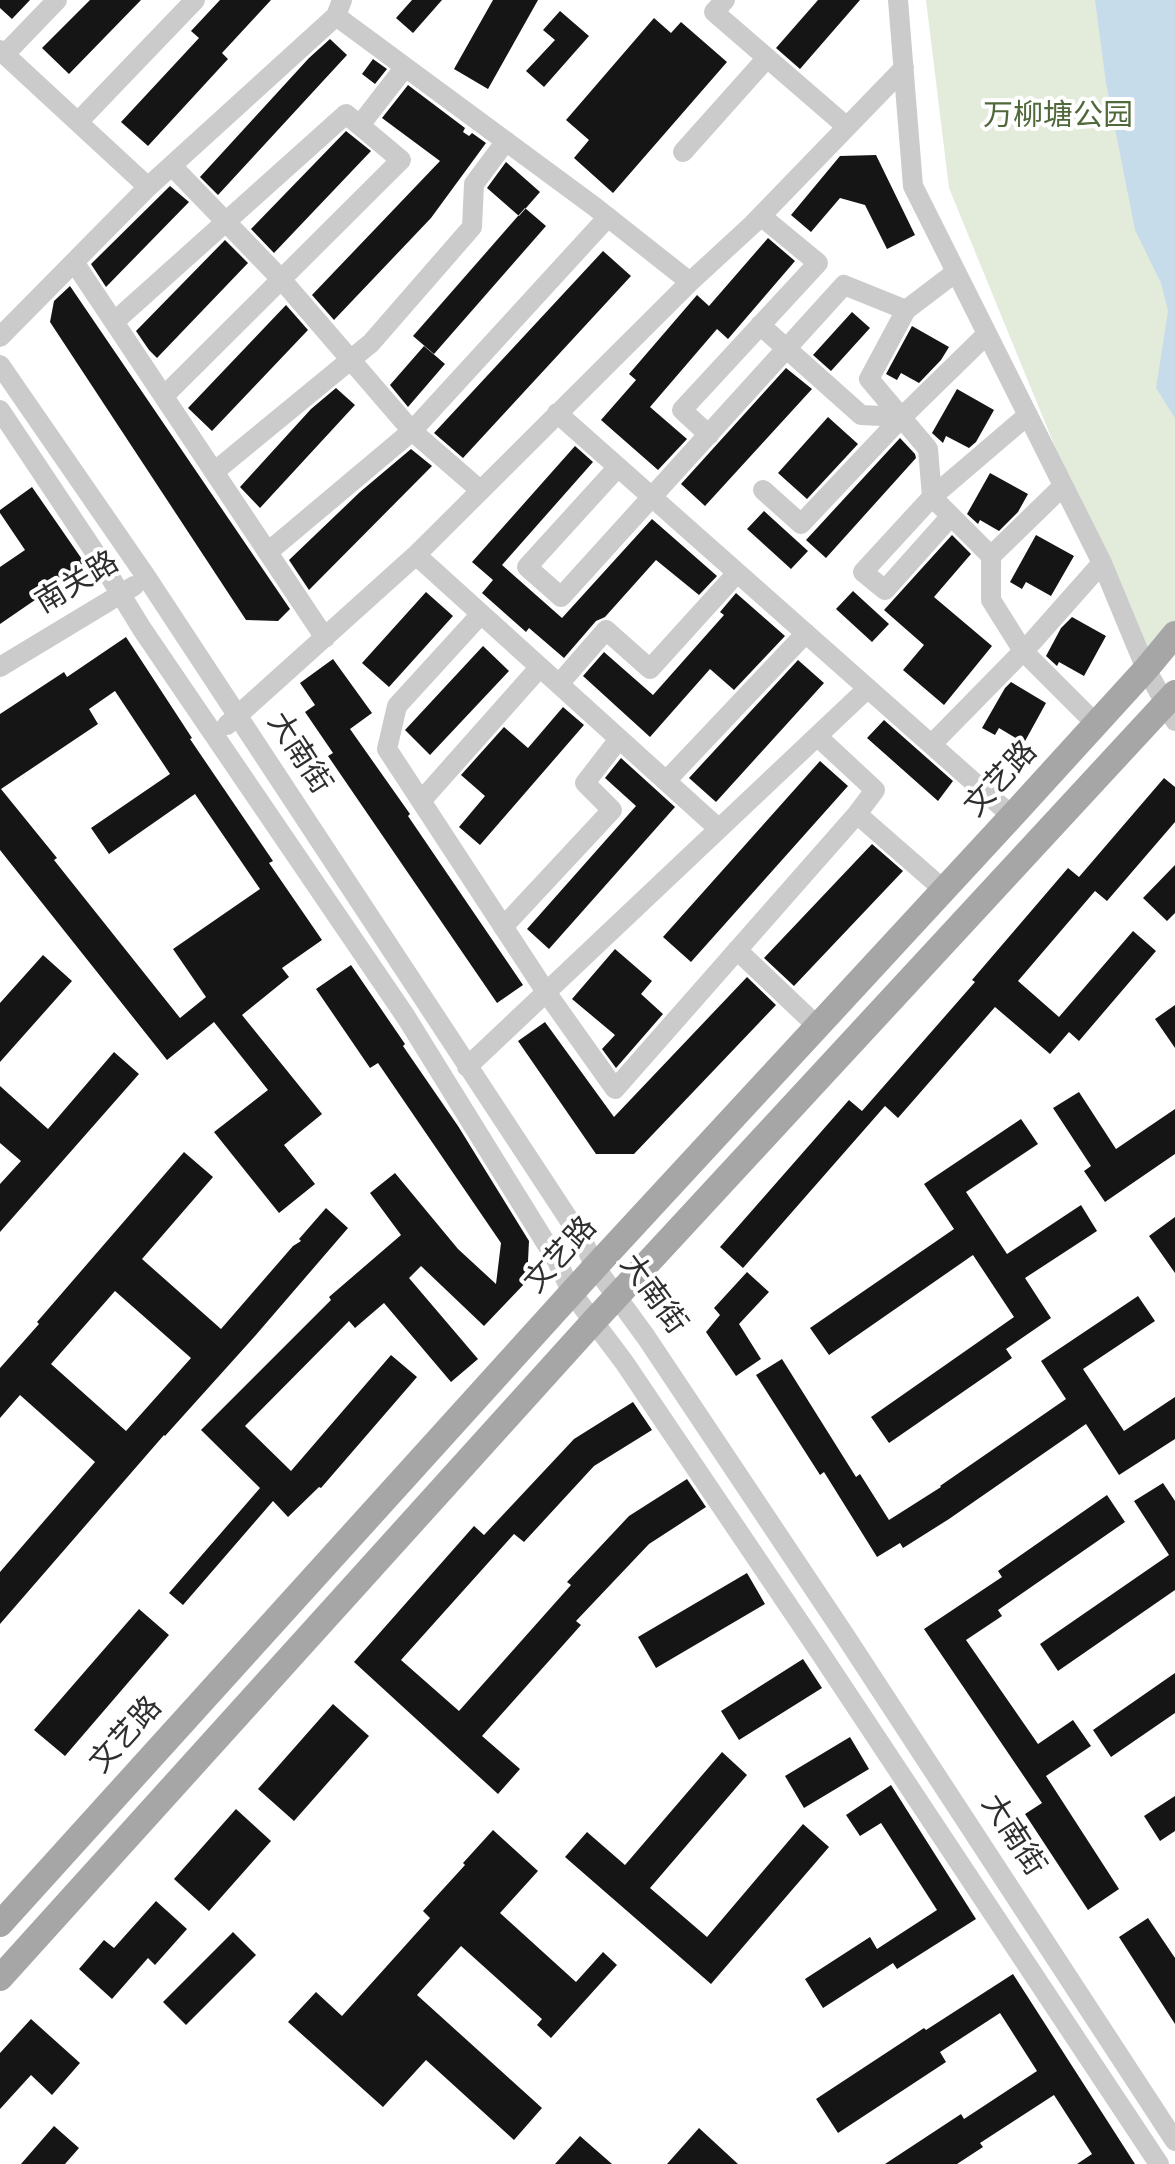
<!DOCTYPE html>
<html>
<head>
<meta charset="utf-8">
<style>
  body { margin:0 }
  canvas { display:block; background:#fff }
</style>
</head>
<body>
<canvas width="1175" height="2164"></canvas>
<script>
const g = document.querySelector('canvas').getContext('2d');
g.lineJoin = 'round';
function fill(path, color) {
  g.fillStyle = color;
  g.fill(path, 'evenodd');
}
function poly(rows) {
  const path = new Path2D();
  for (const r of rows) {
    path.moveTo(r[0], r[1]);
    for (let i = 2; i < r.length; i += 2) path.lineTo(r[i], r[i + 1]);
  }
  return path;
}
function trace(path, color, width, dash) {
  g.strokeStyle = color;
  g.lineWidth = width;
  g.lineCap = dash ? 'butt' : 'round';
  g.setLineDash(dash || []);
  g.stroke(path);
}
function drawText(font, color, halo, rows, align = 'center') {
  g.font = font + ' "Titillium Web","Noto Sans SC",sans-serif';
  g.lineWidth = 8;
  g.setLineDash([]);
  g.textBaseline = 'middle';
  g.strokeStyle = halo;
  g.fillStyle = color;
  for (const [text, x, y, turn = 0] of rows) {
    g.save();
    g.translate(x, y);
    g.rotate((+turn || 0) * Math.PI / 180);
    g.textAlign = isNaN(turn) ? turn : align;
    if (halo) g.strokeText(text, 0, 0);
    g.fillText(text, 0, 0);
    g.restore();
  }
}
fill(poly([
  [926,0,1175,0,1175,632,1146,669,949,188]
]), '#e3ebdb');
fill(poly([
  [1095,0,1175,0,1175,418,1156,388,1168,311,1161,283,1135,230,1106,83]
]), '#c7dceb');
fill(poly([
  [0,0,30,0,12,19,0,8],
  [90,0,141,0,69,74,42,48],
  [220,0,271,0,222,53,228,59,148,146,121,122,199,38,191,31],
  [412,0,442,0,413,33,396,18],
  [493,0,538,0,488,89,454,69],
  [818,0,860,0,800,69,776,48],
  [560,11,589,36,544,87,526,71,555,40,543,30],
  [654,18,671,33,681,22,727,62,613,193,574,158,589,140,566,120],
  [330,39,347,55,218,195,200,177,309,58],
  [373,59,387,69,375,84,362,74],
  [408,85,465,128,463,132,469,136,472,133,486,143,431,218,334,320,312,295,440,161,382,118],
  [346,131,371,151,274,253,251,229],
  [876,155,915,235,887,249,865,205,840,198,811,232,791,215,840,156],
  [506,162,540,192,519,216,487,188],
  [170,186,189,202,106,287,91,264],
  [525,208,546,226,434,354,413,336],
  [768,238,795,261,728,339,717,329,650,407,687,439,658,470,601,420,636,380,629,374,697,295,709,306],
  [225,240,248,263,157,358,149,350,136,331],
  [603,251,631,276,463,458,434,433],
  [70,286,290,609,278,621,246,620,50,322,54,301],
  [286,305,308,330,212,431,188,408],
  [852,312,870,328,831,371,813,355],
  [912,326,949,347,941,360,919,383,901,373,897,380,886,374],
  [424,346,445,364,408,407,390,385],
  [786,368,812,389,705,506,681,484],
  [336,388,355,405,260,508,240,487,311,409],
  [957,389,994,410,976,442,969,448,946,436,943,443,932,433],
  [828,417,858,444,807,499,778,473],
  [900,438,915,454,916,458,826,558,806,540],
  [575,446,593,462,502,565,562,618,652,519,717,576,699,595,656,560,605,617,596,621,564,658,529,628,526,632,482,593,493,580,472,562],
  [411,449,432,466,309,590,289,560,360,492],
  [990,473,1028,494,1018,512,999,531,980,520,978,524,967,514],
  [32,487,86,565,0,624,0,567,25,550,0,513,0,510],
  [764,511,808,551,791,569,747,529],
  [952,535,971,554,934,597,992,646,944,705,903,670,924,645,884,610],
  [1036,535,1074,556,1051,596,1026,582,1022,589,1010,582],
  [853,591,889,624,872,642,836,609],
  [426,592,453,616,389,687,362,663],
  [736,593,785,636,734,690,710,669,650,737,583,676,604,652,653,695,724,615,720,612],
  [1072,617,1106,636,1084,676,1059,662,1057,666,1046,656,1061,628],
  [126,637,192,738,190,739,273,861,269,863,322,940,282,968,289,977,242,1015,322,1114,284,1145,315,1184,279,1213,214,1132,268,1090,214,1022,167,1060,0,850,0,714,64,672,67,677],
  [115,691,170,774,91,828,109,854,195,794,260,889,173,949,206,997,180,1018,54,860,57,858,1,789,98,724,89,709],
  [483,646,509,671,430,755,405,730],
  [333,659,372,713,350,729,410,814,408,816,523,985,497,1003,328,756,333,753,305,712,315,705,300,683],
  [798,660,824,683,716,802,689,778],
  [1011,682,1046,703,1024,743,999,728,995,735,982,728,1005,688],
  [563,707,584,725,480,845,459,827,485,796,461,775,504,727,528,748],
  [884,720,953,781,938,801,867,738],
  [621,758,675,807,549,949,527,929,636,806,605,778],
  [820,761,848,786,691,962,663,937],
  [1164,778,1175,787,1175,822,1107,901,1095,891,1018,981,1059,1017,1133,931,1156,951,1079,1041,1069,1032,1050,1054,995,1007,898,1118,885,1106,743,1268,720,1247,849,1100,862,1111,975,982,972,980,1068,868,1079,877],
  [872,844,903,871,794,986,764,958],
  [1175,865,1175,913,1167,921,1143,898],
  [615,949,652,981,641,994,663,1014,616,1068,602,1049,615,1035,572,999],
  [43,955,72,981,0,1062,0,1003],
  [351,965,405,1044,403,1046,458,1126,529,1241,527,1281,484,1326,421,1266,409,1278,478,1359,451,1382,384,1303,355,1328,349,1321,245,1426,291,1471,391,1355,417,1377,321,1488,319,1487,288,1517,273,1501,183,1605,169,1593,260,1488,201,1430,331,1300,329,1297,401,1235,370,1193,395,1173,458,1249,496,1284,501,1243,378,1063,370,1068,316,989],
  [747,977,776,1005,634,1154,596,1154,518,1041,545,1022,614,1117],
  [1175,1005,1175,1048,1155,1019],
  [114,1052,139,1074,0,1232,0,1184,21,1161,0,1143,0,1086,48,1129],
  [1079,1092,1116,1149,1175,1109,1175,1154,1105,1202,1084,1171,1091,1166,1053,1108],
  [1021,1119,1038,1144,966,1192,1007,1254,1081,1205,1097,1231,1025,1278,1051,1318,1006,1349,1012,1358,889,1443,871,1417,1014,1317,973,1255,829,1355,810,1328,954,1229,924,1184],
  [184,1152,213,1177,142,1259,221,1329,293,1246,301,1241,299,1239,326,1208,348,1228,255,1336,165,1436,164,1435,0,1624,0,1572,95,1462,20,1395,0,1418,0,1368,39,1324,37,1322],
  [115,1291,191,1358,126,1431,51,1364],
  [1175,1217,1175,1273,1149,1236],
  [747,1272,769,1292,739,1324,761,1359,736,1376,706,1332,720,1315,714,1308],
  [1138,1296,1155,1321,1083,1369,1124,1431,1175,1397,1175,1439,1119,1475,1086,1424,949,1519,903,1548,900,1543,877,1557,824,1472,820,1475,756,1375,782,1359,856,1477,860,1474,889,1520,941,1487,940,1486,1066,1399,1041,1361],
  [633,1402,652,1430,594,1466,524,1542,514,1534,401,1660,459,1711,571,1585,567,1582,629,1516,687,1479,706,1507,649,1544,576,1621,581,1625,482,1736,520,1769,498,1794,354,1662,474,1526,484,1535,574,1439],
  [1163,1483,1175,1501,1175,1590,1058,1671,1040,1644,1169,1555,1134,1501],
  [1107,1495,1125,1522,998,1610,1002,1616,966,1640,1038,1744,1073,1720,1091,1746,1046,1776,1119,1889,1088,1910,1025,1814,1042,1803,924,1629,1002,1577,998,1571],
  [747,1573,765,1604,656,1668,638,1637],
  [139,1609,169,1635,65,1756,34,1730],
  [803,1659,822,1688,739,1740,721,1711],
  [1175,1673,1175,1713,1111,1757,1093,1730],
  [333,1704,369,1736,294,1821,258,1789],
  [850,1737,869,1769,804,1808,785,1776],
  [722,1752,747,1775,650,1888,707,1937,803,1824,829,1847,711,1984,565,1857,587,1832,625,1865],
  [891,1785,976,1919,897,1969,893,1963,823,2008,805,1979,870,1937,877,1949,937,1910,881,1823,860,1836,846,1815],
  [1175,1796,1175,1831,1160,1841,1144,1816],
  [236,1809,271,1841,209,1911,174,1879],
  [493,1830,538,1871,500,1913,576,1982,603,1952,617,1965,551,2038,537,2025,542,2019,461,1946,417,1995,542,2108,514,2140,426,2060,383,2107,288,2022,316,1992,342,2016,430,1918,423,1911,465,1865,463,1863],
  [156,1901,187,1929,155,1965,148,1958,112,1999,79,1969,104,1940,114,1948],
  [1148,1918,1175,1958,1175,2024,1119,1937],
  [233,1932,256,1955,186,2025,163,2002],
  [1013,1974,1135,2164,1077,2164,1092,2154,1054,2095,980,2143,983,2147,957,2164,885,2164,961,2114,964,2119,1037,2071,1000,2013,940,2052,946,2062,838,2133,816,2099,924,2028,926,2030],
  [31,2019,80,2063,52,2095,31,2075,0,2109,0,2053],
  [54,2126,79,2148,65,2164,21,2164],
  [699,2128,738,2164,667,2164],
  [580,2136,612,2164,555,2164]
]), '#151515');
trace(poly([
  [725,0,714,12,847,127],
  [898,0,913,186,1102,563,1146,669,1175,721],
  [336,16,595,207,690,282],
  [0,50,148,187,0,337],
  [5,54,57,0],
  [78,122,195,0],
  [360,125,405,67],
  [683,152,766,59],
  [172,166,281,279,412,431,480,490],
  [148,187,336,16,342,0],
  [74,262,325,638],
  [956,272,906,310,869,379,928,449,932,497,991,556,991,600,1023,651,1096,724],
  [114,322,346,114,401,160,164,396],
  [760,325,861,415,902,417],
  [0,365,147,578,583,1241,595,1267,646,1337,844,1634,1175,2141],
  [0,410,96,554,142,629,406,1017,557,1261,572,1293,624,1362,819,1651,1159,2164],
  [557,413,1012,816],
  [709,435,682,410,818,263,761,216],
  [618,467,527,567,561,597,844,285,906,310],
  [214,472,371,343,472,227,474,184,506,141],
  [763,490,801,524,902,417,987,334],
  [951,516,885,590,863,572,932,497,1028,415],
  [268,552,412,431,608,217],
  [416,555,719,829],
  [991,556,1063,486],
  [481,614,397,706,387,749,546,992,615,1089,857,814,944,890],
  [0,667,134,586],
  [559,684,606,630,650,669,737,573],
  [227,725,416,555,690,282,753,224,904,68],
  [817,736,875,790,857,814],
  [932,744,1032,642,1102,563],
  [666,781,806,633],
  [421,801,540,667],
  [503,927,612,810,585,783,619,739],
  [737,950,817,1026],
  [467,1067,868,688]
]), '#cbcbcb', 20);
trace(poly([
  [0,1924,595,1267,1012,816,1146,669,1175,634],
  [0,1978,593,1322,1175,693]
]), '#a6a6a6', 26);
drawText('30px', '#4f693b', '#fff', [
  ["万柳塘公园",1058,118]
]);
drawText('30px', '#2e2e2e', '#fff', [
  ["南关路",78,584,-31],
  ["大南街",298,754,57],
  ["文艺路",1002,780,-47],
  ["文艺路",562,1256,-48],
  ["大南街",652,1295,54],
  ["文艺路",127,1736,-48],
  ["大南街",1012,1836,57]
]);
</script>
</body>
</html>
